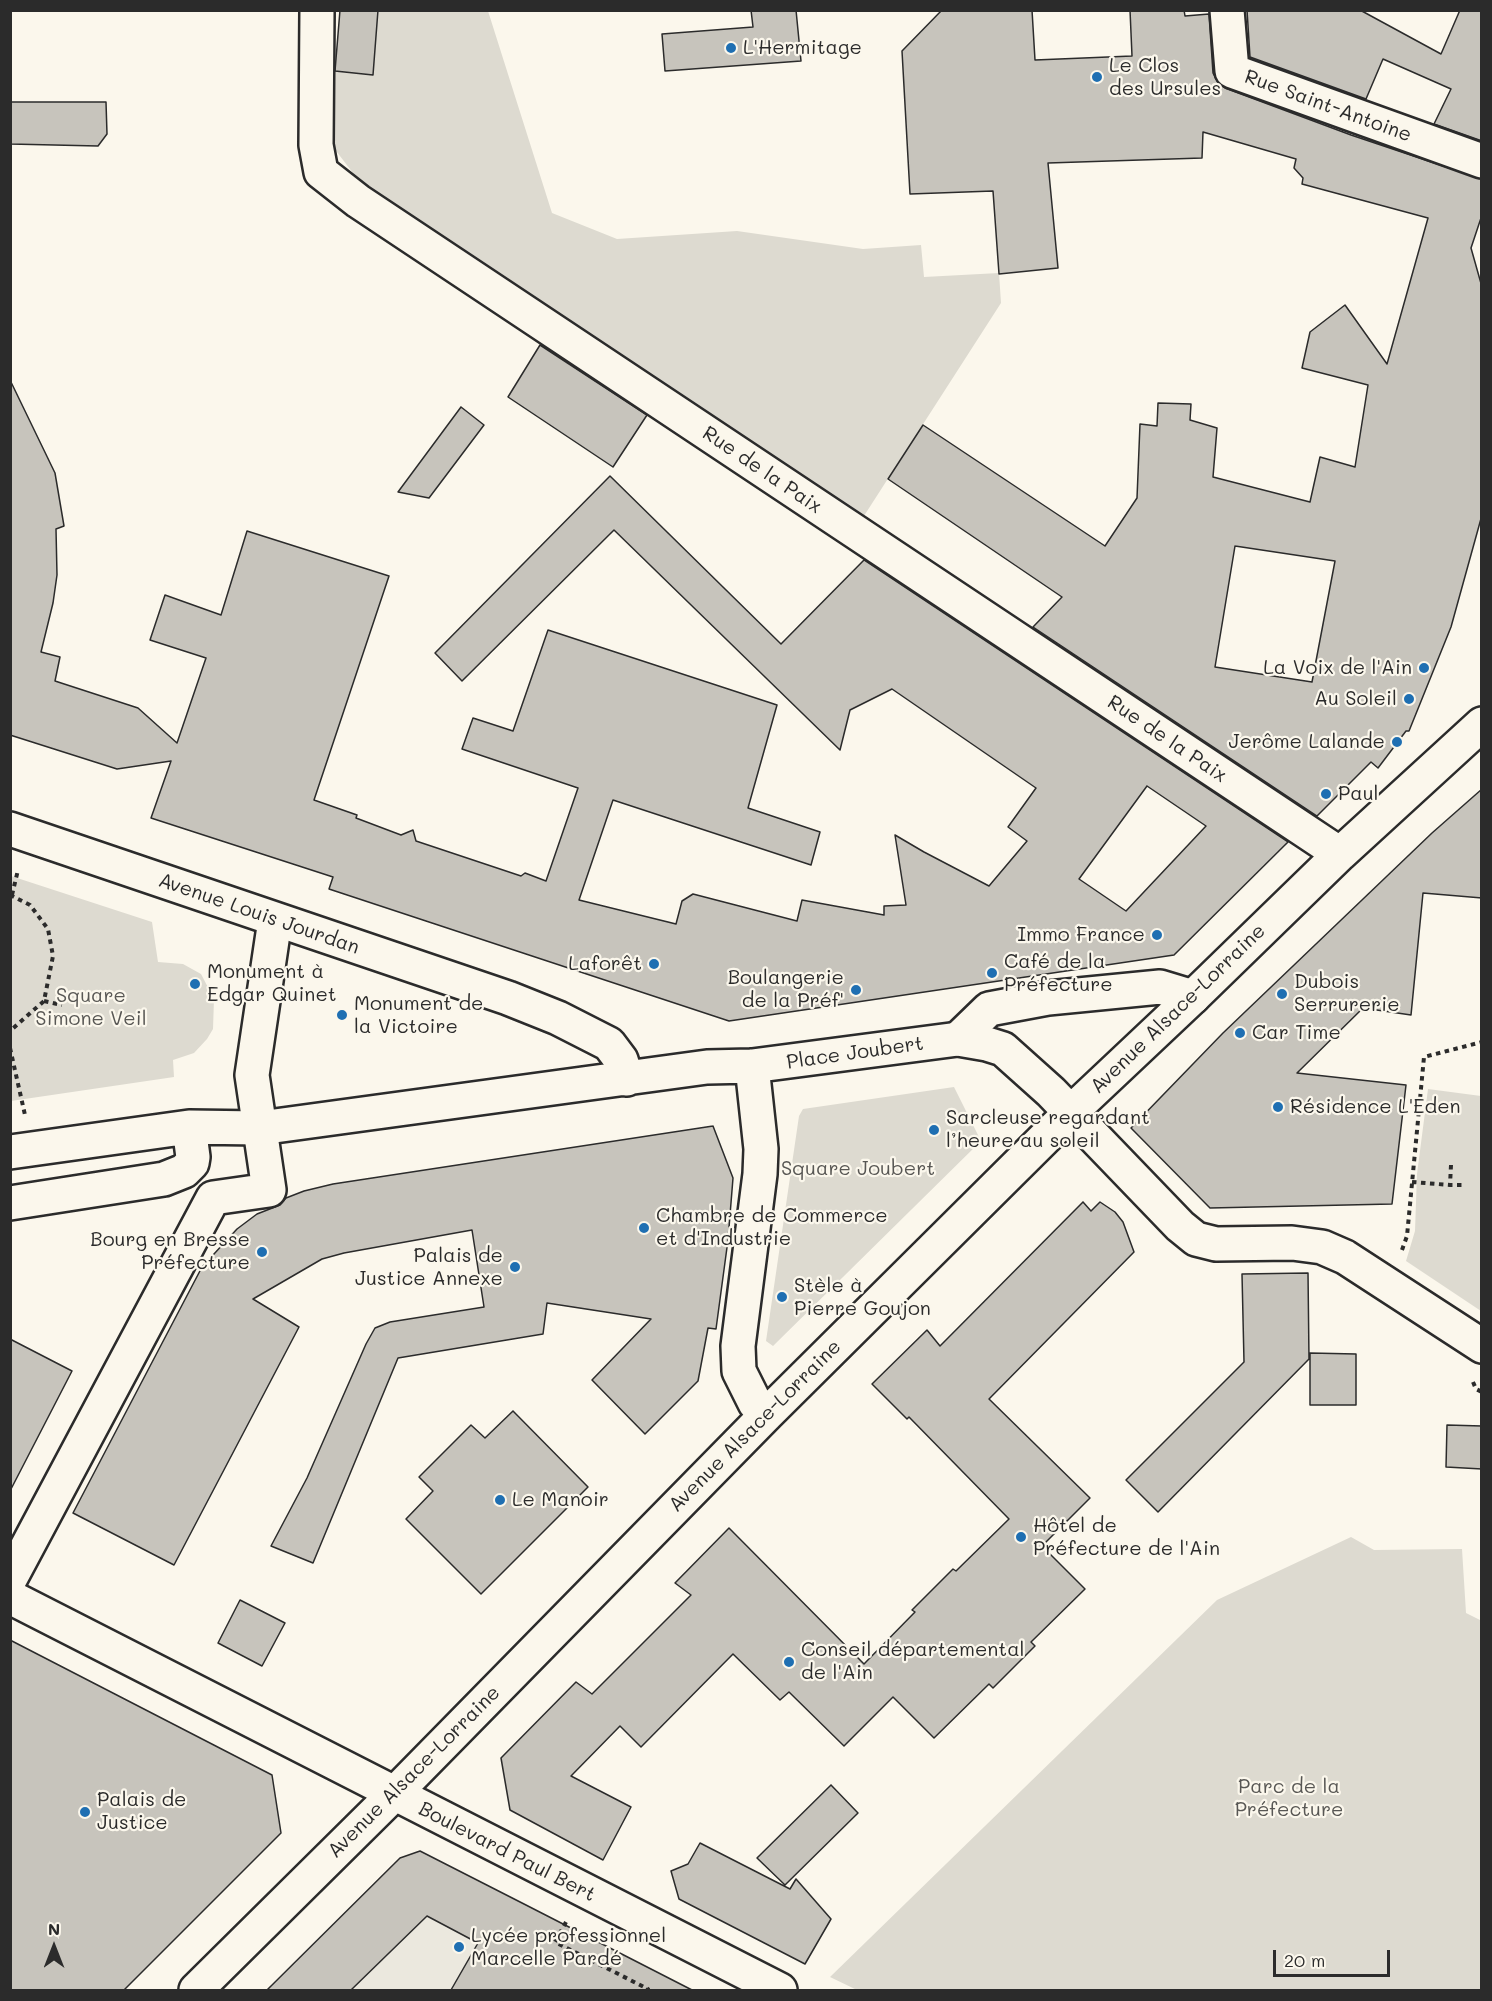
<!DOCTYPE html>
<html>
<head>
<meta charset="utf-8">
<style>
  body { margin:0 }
  #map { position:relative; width:1492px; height:2001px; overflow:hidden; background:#fbf7ec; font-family:Mali,sans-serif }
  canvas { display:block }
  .frame { position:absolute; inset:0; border:12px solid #2b2b2b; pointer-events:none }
  .north { position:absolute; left:24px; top:1917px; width:60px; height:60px; -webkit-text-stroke:4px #fbf7ec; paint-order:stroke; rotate:0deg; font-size:16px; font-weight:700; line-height:24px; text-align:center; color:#2b2b2b }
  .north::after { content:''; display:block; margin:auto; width:21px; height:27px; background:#2b2b2b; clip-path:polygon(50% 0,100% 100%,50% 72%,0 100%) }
  .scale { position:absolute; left:1273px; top:1950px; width:117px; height:27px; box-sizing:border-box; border:3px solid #2b2b2b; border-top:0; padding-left:8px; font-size:18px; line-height:21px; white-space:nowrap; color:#2b2b2b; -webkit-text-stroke:4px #fbf7ec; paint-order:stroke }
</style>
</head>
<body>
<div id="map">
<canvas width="1492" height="2001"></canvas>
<div class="frame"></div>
<div class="north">N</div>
<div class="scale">20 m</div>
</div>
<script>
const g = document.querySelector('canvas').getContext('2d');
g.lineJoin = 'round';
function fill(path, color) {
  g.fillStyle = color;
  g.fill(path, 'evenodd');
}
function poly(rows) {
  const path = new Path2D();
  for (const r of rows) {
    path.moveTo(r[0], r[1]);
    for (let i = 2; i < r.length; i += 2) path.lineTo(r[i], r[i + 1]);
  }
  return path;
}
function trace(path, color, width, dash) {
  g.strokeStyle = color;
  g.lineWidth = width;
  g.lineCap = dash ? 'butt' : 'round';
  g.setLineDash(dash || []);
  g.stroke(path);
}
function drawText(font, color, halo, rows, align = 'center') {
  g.font = font + ' Mali,sans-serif';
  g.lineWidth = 4.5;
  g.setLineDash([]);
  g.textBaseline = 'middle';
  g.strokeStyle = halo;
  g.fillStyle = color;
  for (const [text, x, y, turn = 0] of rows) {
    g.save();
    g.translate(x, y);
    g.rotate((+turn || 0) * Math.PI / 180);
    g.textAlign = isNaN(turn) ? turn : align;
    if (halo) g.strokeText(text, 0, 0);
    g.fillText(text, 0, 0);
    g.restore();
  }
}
fill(poly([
  [420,1852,524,1904,692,1990,267,1990,400,1858]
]), '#ebe8de');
fill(poly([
  [378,11,488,11,552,213,617,239,737,231,863,249,921,245,924,277,999,273,1001,303,862,519,366,190,330,143,335,71,373,75],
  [11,876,152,922,158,962,183,964,201,974,214,999,213,1029,207,1039,194,1053,173,1060,174,1077,11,1101],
  [954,1087,981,1141,773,1346,766,1341,799,1116,803,1109],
  [1428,1089,1481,1096,1481,1311,1406,1261,1415,1231,1417,1174],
  [1351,1537,1374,1550,1462,1549,1466,1613,1482,1621,1481,1990,857,1990,830,1977,1217,1600]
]), '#dddad0');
const building = poly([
  [340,10,378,10,373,75,335,71,340,10],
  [751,10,796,10,801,61,665,71,662,34,753,27,751,10],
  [942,10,1032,10,1035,60,1132,56,1130,10,1184,10,1185,16,1209,14,1213,73,1218,83,1225,88,1351,135,1482,179,1482,215,1471,248,1482,287,1482,515,1451,627,1409,731,1406,731,1378,768,1371,762,1317,816,1033,627,1062,597,888,479,923,425,1105,546,1137,498,1140,424,1157,426,1158,403,1191,404,1190,420,1217,428,1213,477,1310,502,1320,457,1355,467,1368,385,1302,368,1310,332,1345,305,1387,364,1428,218,1302,184,1303,178,1294,168,1296,159,1203,132,1202,158,1048,163,1058,268,999,274,993,191,910,194,902,51,942,10],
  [1235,546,1335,561,1312,682,1215,667,1235,546],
  [1247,10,1360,10,1441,54,1460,10,1482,10,1482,141,1434,124,1451,89,1383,59,1366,99,1250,57,1247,10],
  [10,102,106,102,107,134,98,146,10,144,10,102],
  [540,345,647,415,613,467,508,397,540,345],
  [10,380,55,473,64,526,56,529,57,575,53,603,41,652,60,657,55,681,138,708,177,743,206,658,150,640,165,595,221,615,247,531,389,576,314,800,357,815,356,818,401,835,413,830,416,841,521,876,525,873,546,881,578,788,462,749,473,718,513,731,548,630,777,705,748,808,820,832,811,865,613,800,579,900,676,924,682,901,693,894,797,921,802,900,884,915,884,906,906,905,895,835,924,852,989,886,1027,841,1008,827,1036,788,892,689,850,710,840,750,614,530,462,681,435,653,610,476,781,644,864,560,1288,842,1174,955,729,1021,329,889,333,877,151,818,171,761,117,769,10,735,10,380],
  [1147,786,1206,826,1126,911,1079,879,1147,786],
  [461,407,484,425,429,498,398,492,461,407],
  [1482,789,1482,898,1423,893,1411,1015,1363,1008,1297,1073,1406,1085,1392,1204,1210,1208,1131,1128,1223,1033,1432,833,1482,789],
  [713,1126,733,1178,728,1240,716,1329,708,1328,698,1381,645,1434,592,1380,651,1319,547,1303,543,1334,398,1358,313,1563,271,1546,307,1478,366,1344,375,1328,390,1322,484,1307,472,1230,344,1253,322,1259,253,1299,299,1327,174,1565,73,1513,202,1267,237,1229,257,1214,280,1205,286,1198,304,1191,333,1184,713,1126],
  [1083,1202,1091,1211,1100,1202,1115,1212,1123,1222,1134,1252,989,1399,1090,1498,1042,1546,1085,1589,1031,1642,1035,1646,993,1688,989,1684,934,1738,893,1697,844,1746,789,1692,780,1700,733,1654,641,1747,620,1726,571,1776,631,1807,603,1860,510,1810,501,1758,576,1682,592,1694,691,1595,675,1583,729,1528,864,1664,915,1612,912,1610,953,1569,956,1571,1009,1519,909,1417,907,1419,872,1384,927,1330,940,1346,1083,1202],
  [1308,1273,1309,1359,1158,1512,1126,1480,1244,1362,1242,1274,1308,1273],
  [10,1339,72,1371,10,1491,10,1339],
  [1310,1353,1356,1354,1356,1405,1310,1405,1310,1353],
  [513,1411,588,1487,481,1594,406,1519,433,1491,419,1477,471,1425,485,1438,513,1411],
  [1447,1425,1482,1426,1482,1469,1446,1467,1447,1425],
  [240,1600,285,1623,262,1666,218,1643,240,1600],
  [10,1640,272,1775,281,1833,124,1990,10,1990,10,1640],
  [831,1785,858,1813,785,1885,757,1858,831,1785],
  [700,1843,790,1889,796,1879,831,1919,805,1964,679,1899,671,1871,688,1864,700,1843],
  [420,1851,524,1904,692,1990,451,1990,478,1943,427,1916,351,1990,267,1990,400,1858,420,1851]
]);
fill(building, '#c7c4bc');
trace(building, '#2b2b2b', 1.5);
const pedestrian = poly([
  [958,1039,989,1009,1048,998,1160,987,1193,997],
  [10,1579,213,1198,269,1190,252,1075,275,920]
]);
const minor = poly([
  [317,10,316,145,321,172,358,201,1340,854],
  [1227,10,1232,71,1482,161],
  [10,829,508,998,558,1018,609,1044,621,1060,627,1079],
  [752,1066,761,1149,760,1174,738,1346,739,1371,755,1403,766,1415],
  [10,1152,189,1127,260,1128,707,1067,752,1066,958,1039,987,1044,1003,1049,1051,1092,1180,1226,1196,1239,1216,1244,1292,1243,1322,1247,1345,1257,1482,1346],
  [10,1203,164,1179,184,1171,192,1163,193,1157,189,1127],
  [394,1794,766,1415,1071,1112,1193,997,1340,854,1482,724]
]);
const primary = poly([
  [10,1597,780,1990],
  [196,1990,394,1794]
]);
trace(pedestrian, '#2b2b2b', 38);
trace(minor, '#2b2b2b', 38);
trace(primary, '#2b2b2b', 38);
trace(poly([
  [10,895,30,905,48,929,53,956,44,1001,10,1031],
  [12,895,18,870],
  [44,1001,62,1005],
  [10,1048,25,1115],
  [1451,1165,1450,1185,1462,1185],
  [1412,1182,1450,1185],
  [1402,1250,1407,1236,1424,1057,1482,1042],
  [1473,1382,1476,1389,1482,1392],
  [566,1922,555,1942,648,1989,647,1990]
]), '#2b2b2b', 4, [4.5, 4.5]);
trace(pedestrian, '#fbf7ec', 33);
trace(minor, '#fbf7ec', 33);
trace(primary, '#fbf7ec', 33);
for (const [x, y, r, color] of [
  [731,48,6,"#1f6fb2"],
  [1097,77,6,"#1f6fb2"],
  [1424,668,6,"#1f6fb2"],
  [1409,699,6,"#1f6fb2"],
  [1397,742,6,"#1f6fb2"],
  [1326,794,6,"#1f6fb2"],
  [1157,935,6,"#1f6fb2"],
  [654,964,6,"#1f6fb2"],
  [992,973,6,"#1f6fb2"],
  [195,984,6,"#1f6fb2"],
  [856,990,6,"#1f6fb2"],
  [1282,994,6,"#1f6fb2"],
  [342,1015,6,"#1f6fb2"],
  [1240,1033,6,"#1f6fb2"],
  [1278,1107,6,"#1f6fb2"],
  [934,1130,6,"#1f6fb2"],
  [644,1228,6,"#1f6fb2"],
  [262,1252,6,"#1f6fb2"],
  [515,1267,6,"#1f6fb2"],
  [782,1297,6,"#1f6fb2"],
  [500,1500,6,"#1f6fb2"],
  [1021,1537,6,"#1f6fb2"],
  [789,1662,6,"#1f6fb2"],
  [85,1812,6,"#1f6fb2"],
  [459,1947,6,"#1f6fb2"]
]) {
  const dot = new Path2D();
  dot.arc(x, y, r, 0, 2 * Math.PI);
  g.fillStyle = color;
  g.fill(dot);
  trace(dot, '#fbf7ec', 2);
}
drawText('20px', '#2b2b2b', '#fbf7ec', [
  ["L'Hermitage",743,48],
  ["Le Clos",1109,66],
  ["des Ursules",1109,89],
  ["La Voix de l'Ain",1412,668,"right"],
  ["Au Soleil",1397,699,"right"],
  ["Jerôme Lalande",1385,742,"right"],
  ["Paul",1338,794],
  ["Immo France",1145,935,"right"],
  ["Café de la",1004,962],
  ["Préfecture",1004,985],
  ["Laforêt",642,964,"right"],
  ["Monument à",207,972],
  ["Edgar Quinet",207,995],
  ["Boulangerie",844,978,"right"],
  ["de la Préf'",844,1001,"right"],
  ["Dubois",1294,982],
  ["Serrurerie",1294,1005],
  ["Monument de",354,1004],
  ["la Victoire",354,1027],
  ["Car Time",1252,1033],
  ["Résidence L'Eden",1290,1107],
  ["Sarcleuse regardant",946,1118],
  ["l’heure au soleil",946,1141],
  ["Chambre de Commerce",656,1216],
  ["et d'Industrie",656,1239],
  ["Bourg en Bresse",250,1240,"right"],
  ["Préfecture",250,1263,"right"],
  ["Palais de",503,1256,"right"],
  ["Justice Annexe",503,1279,"right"],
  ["Stèle à",794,1286],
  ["Pierre Goujon",794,1309],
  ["Le Manoir",512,1500],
  ["Hôtel de",1033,1526],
  ["Préfecture de l'Ain",1033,1549],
  ["Conseil départemental",801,1650],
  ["de l'Ain",801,1673],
  ["Palais de",97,1800],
  ["Justice",97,1823],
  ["Lycée professionnel",471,1936],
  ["Marcelle Pardé",471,1959]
], 'left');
drawText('20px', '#2b2b2b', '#fbf7ec', [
  ["Rue Saint-Antoine",1328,106,20],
  ["Rue de la Paix",762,470,34],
  ["Rue de la Paix",1167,739,34],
  ["Avenue Louis Jourdan",259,914,19],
  ["Avenue Alsace-Lorraine",1178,1009,-44],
  ["Place Joubert",855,1053,-8],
  ["Avenue Alsace-Lorraine",755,1426,-45],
  ["Avenue Alsace-Lorraine",414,1772,-45],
  ["Boulevard Paul Bert",507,1852,27]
]);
drawText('20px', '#585754', '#fbf7ec', [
  ["Square",91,996],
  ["Simone Veil",91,1019],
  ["Square Joubert",858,1169],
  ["Parc de la",1289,1787],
  ["Préfecture",1289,1810]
]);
</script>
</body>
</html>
